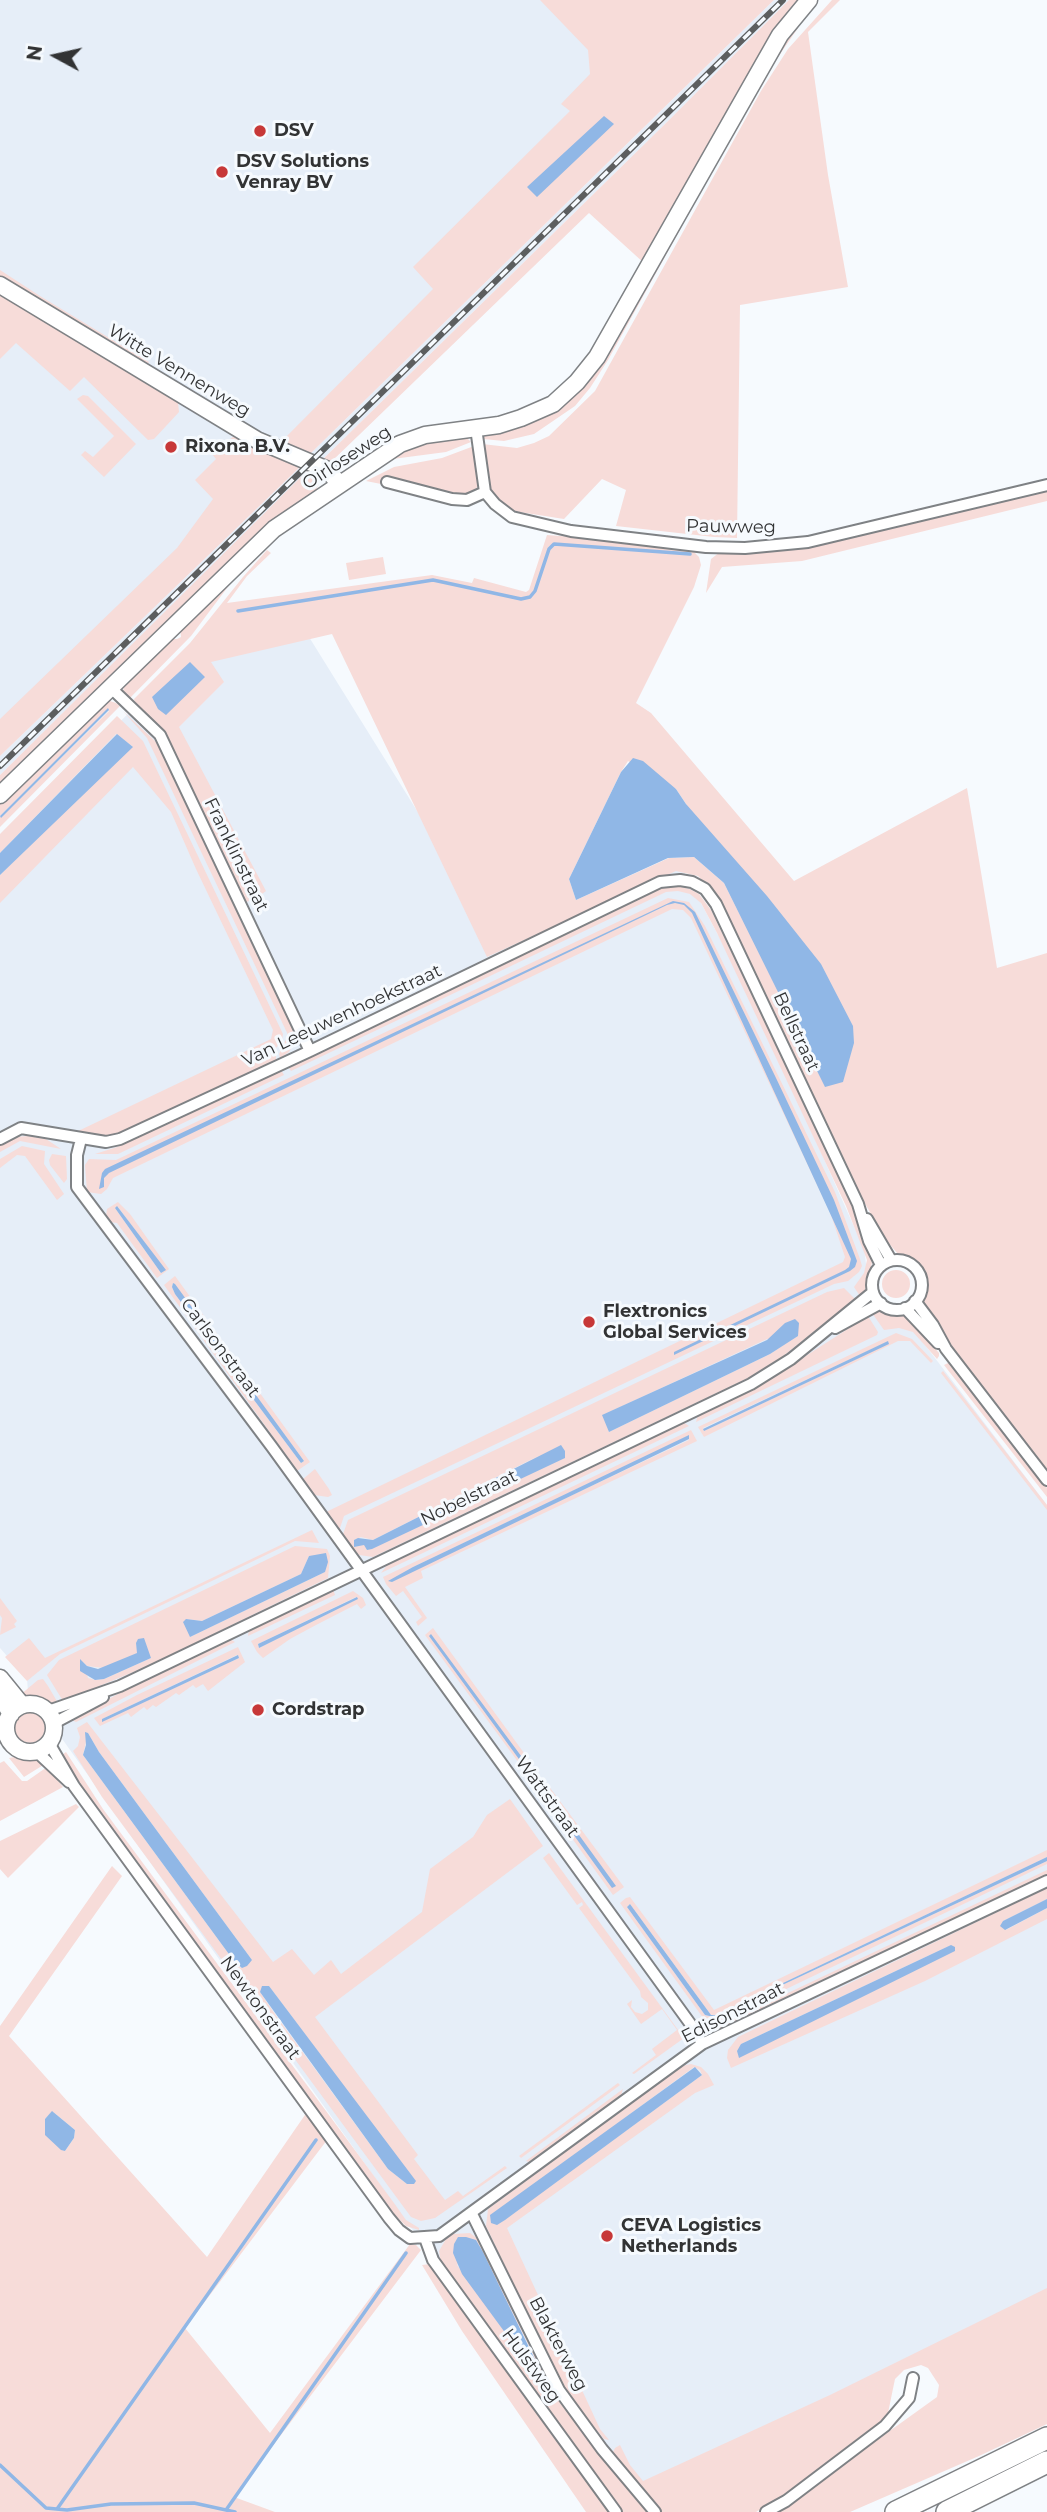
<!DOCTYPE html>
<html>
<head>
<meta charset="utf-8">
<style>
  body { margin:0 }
  #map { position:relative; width:1047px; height:2512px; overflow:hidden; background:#f6fafe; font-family:Montserrat,sans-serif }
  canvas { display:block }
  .north { position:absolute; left:21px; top:21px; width:70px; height:70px; -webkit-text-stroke:5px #f6fafe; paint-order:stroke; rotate:278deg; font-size:19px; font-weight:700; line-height:28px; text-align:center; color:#323334 }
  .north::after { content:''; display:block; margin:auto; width:24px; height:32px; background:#323334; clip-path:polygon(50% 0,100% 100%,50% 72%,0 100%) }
</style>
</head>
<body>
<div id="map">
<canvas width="1047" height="2512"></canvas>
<div class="north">N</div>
</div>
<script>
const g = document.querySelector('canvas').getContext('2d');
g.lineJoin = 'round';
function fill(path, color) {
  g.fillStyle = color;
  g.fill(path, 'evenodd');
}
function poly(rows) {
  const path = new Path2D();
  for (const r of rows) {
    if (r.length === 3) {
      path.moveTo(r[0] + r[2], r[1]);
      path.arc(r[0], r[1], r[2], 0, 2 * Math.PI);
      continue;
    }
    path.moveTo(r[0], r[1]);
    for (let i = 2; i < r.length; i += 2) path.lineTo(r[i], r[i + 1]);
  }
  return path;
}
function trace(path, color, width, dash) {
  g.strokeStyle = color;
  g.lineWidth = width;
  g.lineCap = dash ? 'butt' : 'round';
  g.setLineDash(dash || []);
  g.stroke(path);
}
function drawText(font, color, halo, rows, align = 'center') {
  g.font = font + ' Montserrat,sans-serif';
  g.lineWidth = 6;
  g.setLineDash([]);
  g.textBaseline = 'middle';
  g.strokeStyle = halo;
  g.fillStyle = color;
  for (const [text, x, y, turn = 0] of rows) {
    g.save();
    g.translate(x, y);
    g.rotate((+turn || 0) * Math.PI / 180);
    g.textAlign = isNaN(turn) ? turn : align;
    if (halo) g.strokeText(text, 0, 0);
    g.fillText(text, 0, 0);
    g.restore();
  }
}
fill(poly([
  [0,0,546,0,641,99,191,536,0,726],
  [774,0,789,0,668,121,322,460,309,455],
  [302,465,311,468,0,775,0,756],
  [291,608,496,938,680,864,755,1004,864,1249,867,1271,861,1288,886,1318,906,1320,1047,1505,1047,2297,646,2489,453,2271,410,2227,28,1691,27,1679,0,1648,0,840,212,631]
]), '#e6eef8');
fill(poly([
  [540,0,774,0,309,455,282,441,433,289,413,267,570,111,561,104,590,74,588,50],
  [789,0,803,0,645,264,589,213,330,463,322,460,668,121],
  [832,0,840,0,808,32,828,175,848,287,740,305,737,538,714,537,616,526,626,490,602,479,564,519,513,511,490,495,482,444,517,448,534,443,549,436,595,391,761,91,788,49],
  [798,28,763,79,608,360,590,388,575,406,534,434,504,441,483,439,485,435,582,385,788,32],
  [0,270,40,296,149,362,147,365,129,355,0,277],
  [0,294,178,402,179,412,154,439,148,440,84,377,70,391,16,343,0,359],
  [83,395,88,396,136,444,104,477,81,455,85,451,93,457,114,436,77,399],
  [236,435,302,465,0,756,0,719,177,548,213,499,195,480,216,459,212,454,221,445],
  [456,436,466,437,471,442,446,452,385,460,413,446],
  [474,446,480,484,470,495,464,496,386,478,381,484,366,481,394,467,442,458],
  [310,468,316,472,318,477,319,484,316,490,0,788,0,775],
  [1047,488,1047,501,802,561,722,567,706,593,711,559,720,552,781,549],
  [547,535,626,541,692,550,699,557,701,565,694,587,636,703,651,713,794,881,967,788,997,968,1047,953,1047,1471,966,1367,924,1304,924,1277,921,1268,907,1257,898,1254,886,1240,856,1188,714,892,698,876,676,871,487,957,332,634,211,662,224,682,179,727,266,891,262,894,263,897,246,902,164,734,135,703,134,699,190,643,243,577,267,550,271,553,247,576,227,603,432,575,472,583,474,578,526,592,529,590],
  [628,761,676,789,686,804,745,925,724,883,694,857,669,858,576,900,569,879,621,772],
  [383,557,386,574,349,580,346,563],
  [239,572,191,636,128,700,123,695,124,682,167,639,177,639,181,637,180,627],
  [104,699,116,703,120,706,0,827,0,803],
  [108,709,109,711,1,817,0,816],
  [123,711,155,741,160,748,294,1027,295,1042,289,1052,280,1058,279,1054,288,1035,281,1020,147,738],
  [117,716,143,741,283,1034,282,1040,276,1048,276,1060,116,1135,91,1136,74,1133,271,1039,273,1030,196,869,171,812,133,767,0,903,0,875,132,746,116,734,0,853,0,834],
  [677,886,690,889,699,894,711,910,850,1198,872,1263,865,1290,860,1296,854,1287,864,1273,867,1260,846,1206,717,933,701,903,690,894,678,891,666,892,291,1071,289,1068,663,887],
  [668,898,689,902,705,926,835,1192,860,1259,862,1266,859,1272,848,1281,834,1284,344,1516,339,1531,324,1513,843,1262,845,1257,830,1212,691,918,683,910,672,909,113,1178,107,1189,101,1194,87,1192,85,1165,89,1159,116,1160],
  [281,1070,284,1075,118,1154,95,1154,117,1147],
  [28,1136,46,1139,61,1149,20,1141,0,1152,0,1144,14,1137],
  [22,1146,45,1151,44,1164,64,1194,57,1200,25,1156,17,1155,0,1168,0,1159],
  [52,1154,66,1156,67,1179,64,1183,50,1165,49,1160],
  [118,1202,130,1214,169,1269,157,1278,117,1223,110,1222,106,1216,107,1209],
  [118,1207,165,1270,161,1273,115,1208],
  [896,1284,14],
  [175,1276,310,1462,297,1471,288,1463,289,1459,164,1285],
  [173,1283,304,1461,301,1463,175,1294,172,1287],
  [844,1288,855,1299,767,1369,373,1557,359,1555,352,1551,342,1537,348,1520,827,1292],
  [797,1336,770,1354,609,1432,603,1415,767,1339],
  [540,1455,367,1550,365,1545,354,1540,361,1537,373,1540],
  [879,1311,901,1314,911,1321,939,1353,939,1356,937,1359,913,1332,899,1328,884,1330,872,1313],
  [868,1316,878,1332,877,1335,696,1422,698,1414,762,1384],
  [896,1333,912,1339,933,1361,931,1363,910,1341,898,1341,704,1437,698,1427],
  [887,1342,888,1344,704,1431,703,1428],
  [948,1363,1047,1488,1047,1497,944,1365],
  [943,1371,1047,1505,1047,1510,941,1373],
  [683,1422,689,1426,381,1573,388,1564],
  [691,1430,697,1441,421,1571,423,1578,405,1587,427,1618,418,1626,416,1622,422,1617,403,1591,396,1596,386,1584,383,1577],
  [688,1436,689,1440,390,1581,413,1567],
  [315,1469,329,1489,332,1495,328,1497,314,1495,302,1480],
  [312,1530,319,1543,295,1541,60,1654,27,1681,5,1657,29,1638,45,1658],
  [295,1546,327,1549,330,1556,328,1578,148,1666,63,1701,47,1675,59,1660],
  [309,1556,325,1572,190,1637,186,1619,202,1621,301,1574],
  [136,1643,151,1658,104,1679,95,1680,88,1678,83,1662,87,1666,104,1668,138,1653],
  [333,1589,335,1595,248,1636,249,1629],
  [353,1591,363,1598,366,1605,361,1609,357,1604,316,1625,290,1639,263,1658,257,1652,251,1641],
  [356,1597,357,1599,259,1648,258,1644],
  [0,1598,17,1621,14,1624,16,1627,0,1635,2,1618,0,1615],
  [433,1628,532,1764,524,1770,425,1635],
  [230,1639,235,1642,76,1722,72,1720,130,1687],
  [238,1647,245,1662,208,1691,203,1684,196,1688,193,1685,179,1695,176,1693,156,1707,153,1705,147,1710,144,1707,131,1717,128,1713,100,1726,94,1718,137,1695],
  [237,1655,239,1658,102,1721,102,1719],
  [43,1679,48,1686,58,1703,52,1705,20,1695,38,1680],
  [30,1728,15],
  [87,1722,273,1962,292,1949,314,1975,331,1960,341,1974,422,1912,430,1869,473,1837,487,1815,510,1799,543,1846,315,2017,418,2155,414,2159,445,2200,458,2191,463,2196,505,2166,507,2168,435,2218,421,2221,411,2217,102,1797,73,1751,78,1746,80,1737,77,1728],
  [88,1733,99,1752,252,1960,241,1968,234,1961,83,1755],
  [265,1986,269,1986,399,2160,407,2184,388,2169,277,2017,260,1992],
  [66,1752,103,1809,394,2203,406,2220,419,2228,419,2230,406,2226,391,2211,108,1826,62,1755],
  [20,1756,32,1758,45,1764,24,1777,9,1758],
  [4,1761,22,1781,27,1781,47,1767,63,1787,0,1821,0,1763],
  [545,1781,624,1887,613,1895,535,1787],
  [76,1804,79,1807,8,1878,0,1869,0,1841],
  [1047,1850,1047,1857,716,2015,711,2015,630,1904,627,1907,705,2015,714,2017,1047,1861,1047,1864,709,2026,620,1903,626,1898,630,1897,714,2010],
  [549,1853,684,2038,634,2074,632,2073,656,2055,652,2049,677,2030,662,2009,641,2024,627,2004,632,2000,631,2007,635,2012,642,2014,648,2010,648,2003,641,1997,640,1991,579,1908,583,1905,582,1902,577,1905,543,1858],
  [112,1866,122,1876,9,2036,207,2257,307,2112,327,2140,185,2328,270,2433,410,2244,416,2245,421,2250,234,2497,275,2512,0,2512,0,2026],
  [53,2112,75,2130,74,2138,65,2151,45,2119],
  [1047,1870,1047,1876,717,2032,710,2030],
  [1047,1888,1047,1899,1003,1921,1006,1930,1047,1908,1047,1919,925,1981,731,2068,727,2058,728,2050,738,2037],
  [951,1945,740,2049,741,2044],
  [691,2064,701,2067,708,2074,714,2085,695,2093,507,2228,600,2429,609,2440,604,2439,568,2396,546,2353,486,2226,488,2209,682,2066],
  [694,2067,700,2070,702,2075,497,2225,622,2120],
  [618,2083,620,2085,521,2158,519,2156],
  [623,2089,620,2099,533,2163,526,2161],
  [470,2233,482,2242,560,2403,647,2512,620,2512,441,2264,439,2251,446,2239,453,2234],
  [476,2240,533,2354,537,2366,531,2368,457,2265],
  [430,2264,473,2326,610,2512,586,2512,462,2331,422,2265],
  [1047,2288,1047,2424,979,2456,850,2512,777,2512,937,2397,939,2385,928,2368,921,2365,904,2370,895,2379,888,2413,878,2425,790,2491,756,2512,662,2512,613,2452,615,2448,620,2445,630,2465,643,2481,830,2395]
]), '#f7dcd9');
fill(poly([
  [604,116,614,124,537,197,527,187],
  [190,662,205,677,166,715,158,709,152,697],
  [108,708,109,710,1,818,0,816],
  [117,734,133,747,0,875,0,853],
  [633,758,643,761,676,789,686,804,767,896,821,964,853,1026,854,1043,843,1082,825,1087,724,883,694,857,668,858,576,900,569,879,621,772],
  [673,901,684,903,695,912,776,1078,834,1200,857,1261,855,1267,850,1271,674,1355,674,1352,845,1270,849,1267,851,1259,692,913,684,905,675,903,667,905,109,1173,104,1178,104,1187,99,1189,102,1173,105,1169],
  [117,1206,166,1270,161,1273,115,1208],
  [173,1283,175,1284,304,1461,301,1463,175,1294,172,1287],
  [795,1319,799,1323,798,1336,770,1354,609,1432,602,1415,767,1340,785,1323],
  [888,1341,889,1344,704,1431,703,1429],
  [689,1435,689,1439,392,1582,388,1581,413,1567],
  [561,1445,565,1451,565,1458,372,1549,367,1550,364,1545,354,1547,354,1540,358,1538,373,1540],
  [326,1553,328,1562,325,1572,190,1637,183,1622,186,1619,202,1621,301,1574,309,1556],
  [357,1597,358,1599,259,1648,258,1644],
  [431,1634,527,1764,524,1766,429,1636],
  [144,1638,151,1658,104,1679,95,1680,80,1671,80,1659,87,1666,98,1669,137,1653,136,1643,138,1639],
  [238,1655,239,1658,102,1722,102,1719],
  [85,1732,88,1733,99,1752,252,1960,247,1966,242,1968,234,1961,83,1755,86,1745],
  [545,1788,616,1886,612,1888,542,1791],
  [1047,1857,1047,1861,714,2017,705,2015,627,1907,630,1904,711,2015,716,2015],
  [1047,1899,1047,1908,1005,1930,1000,1926,1003,1921],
  [951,1945,955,1947,955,1951,739,2058,737,2051,741,2044],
  [262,1986,269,1986,416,2181,414,2184,407,2184,388,2169,260,1992],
  [695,2067,702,2075,505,2220,497,2225,491,2223,490,2215],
  [52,2111,75,2130,74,2138,65,2151,61,2150,45,2135,45,2119],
  [458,2237,466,2237,476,2240,483,2252,538,2366,531,2368,462,2274,453,2253,454,2244]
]), '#90b7e6');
trace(poly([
  [238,611,433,580,521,599,530,597,535,591,549,549,554,544,690,554],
  [0,2465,46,2508,67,2510,111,2504,194,2503,235,2512],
  [57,2509,316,2140],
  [226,2510,406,2253]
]), '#90b7e6', 3.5);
const street = poly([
  [476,428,485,492,495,504,512,517,571,531,706,547,745,548,808,542,1047,485],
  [387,482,452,499,467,500,485,492],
  [111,688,160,735,310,1051],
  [0,1139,21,1128,106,1142,120,1139,310,1051,660,882,680,880,692,882,705,889,716,904,858,1204,869,1241,881,1265],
  [81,1139,77,1155,77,1187,272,1447,697,2033,702,2044],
  [867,1219,891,1260],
  [897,1285,25],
  [915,1301,933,1325,946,1349,1047,1480],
  [905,1308,938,1343],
  [835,1328,881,1303],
  [48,1711,120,1686,751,1384,791,1359,873,1292],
  [54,1723,103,1697],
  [49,1743,74,1786,389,2218,399,2230,410,2238,439,2236,702,2044,1047,1881],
  [37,1752,69,1782],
  [472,2214,559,2390,602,2449,655,2512],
  [425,2238,433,2260,616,2512],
  [766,2512,786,2501,885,2426,909,2398,913,2378]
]);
const secondary = poly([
  [0,285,257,440,328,470,339,484],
  [0,795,274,529,400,444,425,435,499,425,521,418,553,404,577,382,597,357,780,35,809,0],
  [0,1678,22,1705],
  [0,1696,11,1714],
  [30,1728,24]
]);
const highway = poly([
  [896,2512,1047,2438],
  [947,2512,1047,2462]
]);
trace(street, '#7f8285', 14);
trace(secondary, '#7f8285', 19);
trace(highway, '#7f8285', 24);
trace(street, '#fff', 10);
trace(secondary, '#fff', 16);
trace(highway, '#fff', 21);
const rail = poly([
  [0,766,783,0]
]);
trace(rail, '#5c5e5f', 6);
trace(rail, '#f6fafe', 3.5, [10]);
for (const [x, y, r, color] of [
  [260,131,7,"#c73838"],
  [222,172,7,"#c73838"],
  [171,447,7,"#c73838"],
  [589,1322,7,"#c73838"],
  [258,1710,7,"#c73838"],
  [607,2236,7,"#c73838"]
]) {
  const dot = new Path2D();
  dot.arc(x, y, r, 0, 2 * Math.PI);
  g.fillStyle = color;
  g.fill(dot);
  trace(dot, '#f6fafe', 2.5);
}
drawText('bold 18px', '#323334', '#f6fafe', [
  ["DSV",274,131],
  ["DSV Solutions",236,162],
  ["Venray BV",236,183],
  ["Rixona B.V.",185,447],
  ["Flextronics",603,1312],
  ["Global Services",603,1333],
  ["Cordstrap",272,1710],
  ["CEVA Logistics",621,2226],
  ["Netherlands",621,2247]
], 'left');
drawText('18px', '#323334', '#f6fafe', [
  ["Witte Vennenweg",179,371,31],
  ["Oirloseweg",347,458,-33],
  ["Pauwweg",731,527,1],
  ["Franklinstraat",236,855,64],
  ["Van Leeuwenhoekstraat",342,1016,-25],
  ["Bellstraat",796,1032,65],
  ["Carlsonstraat",220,1348,53],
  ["Nobelstraat",469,1498,-26],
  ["Wattstraat",547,1797,54],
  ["Newtonstraat",260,2008,54],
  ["Edisonstraat",733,2013,-27],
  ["Blakterweg",558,2344,62],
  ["Hulstweg",531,2366,54]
]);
</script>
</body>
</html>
